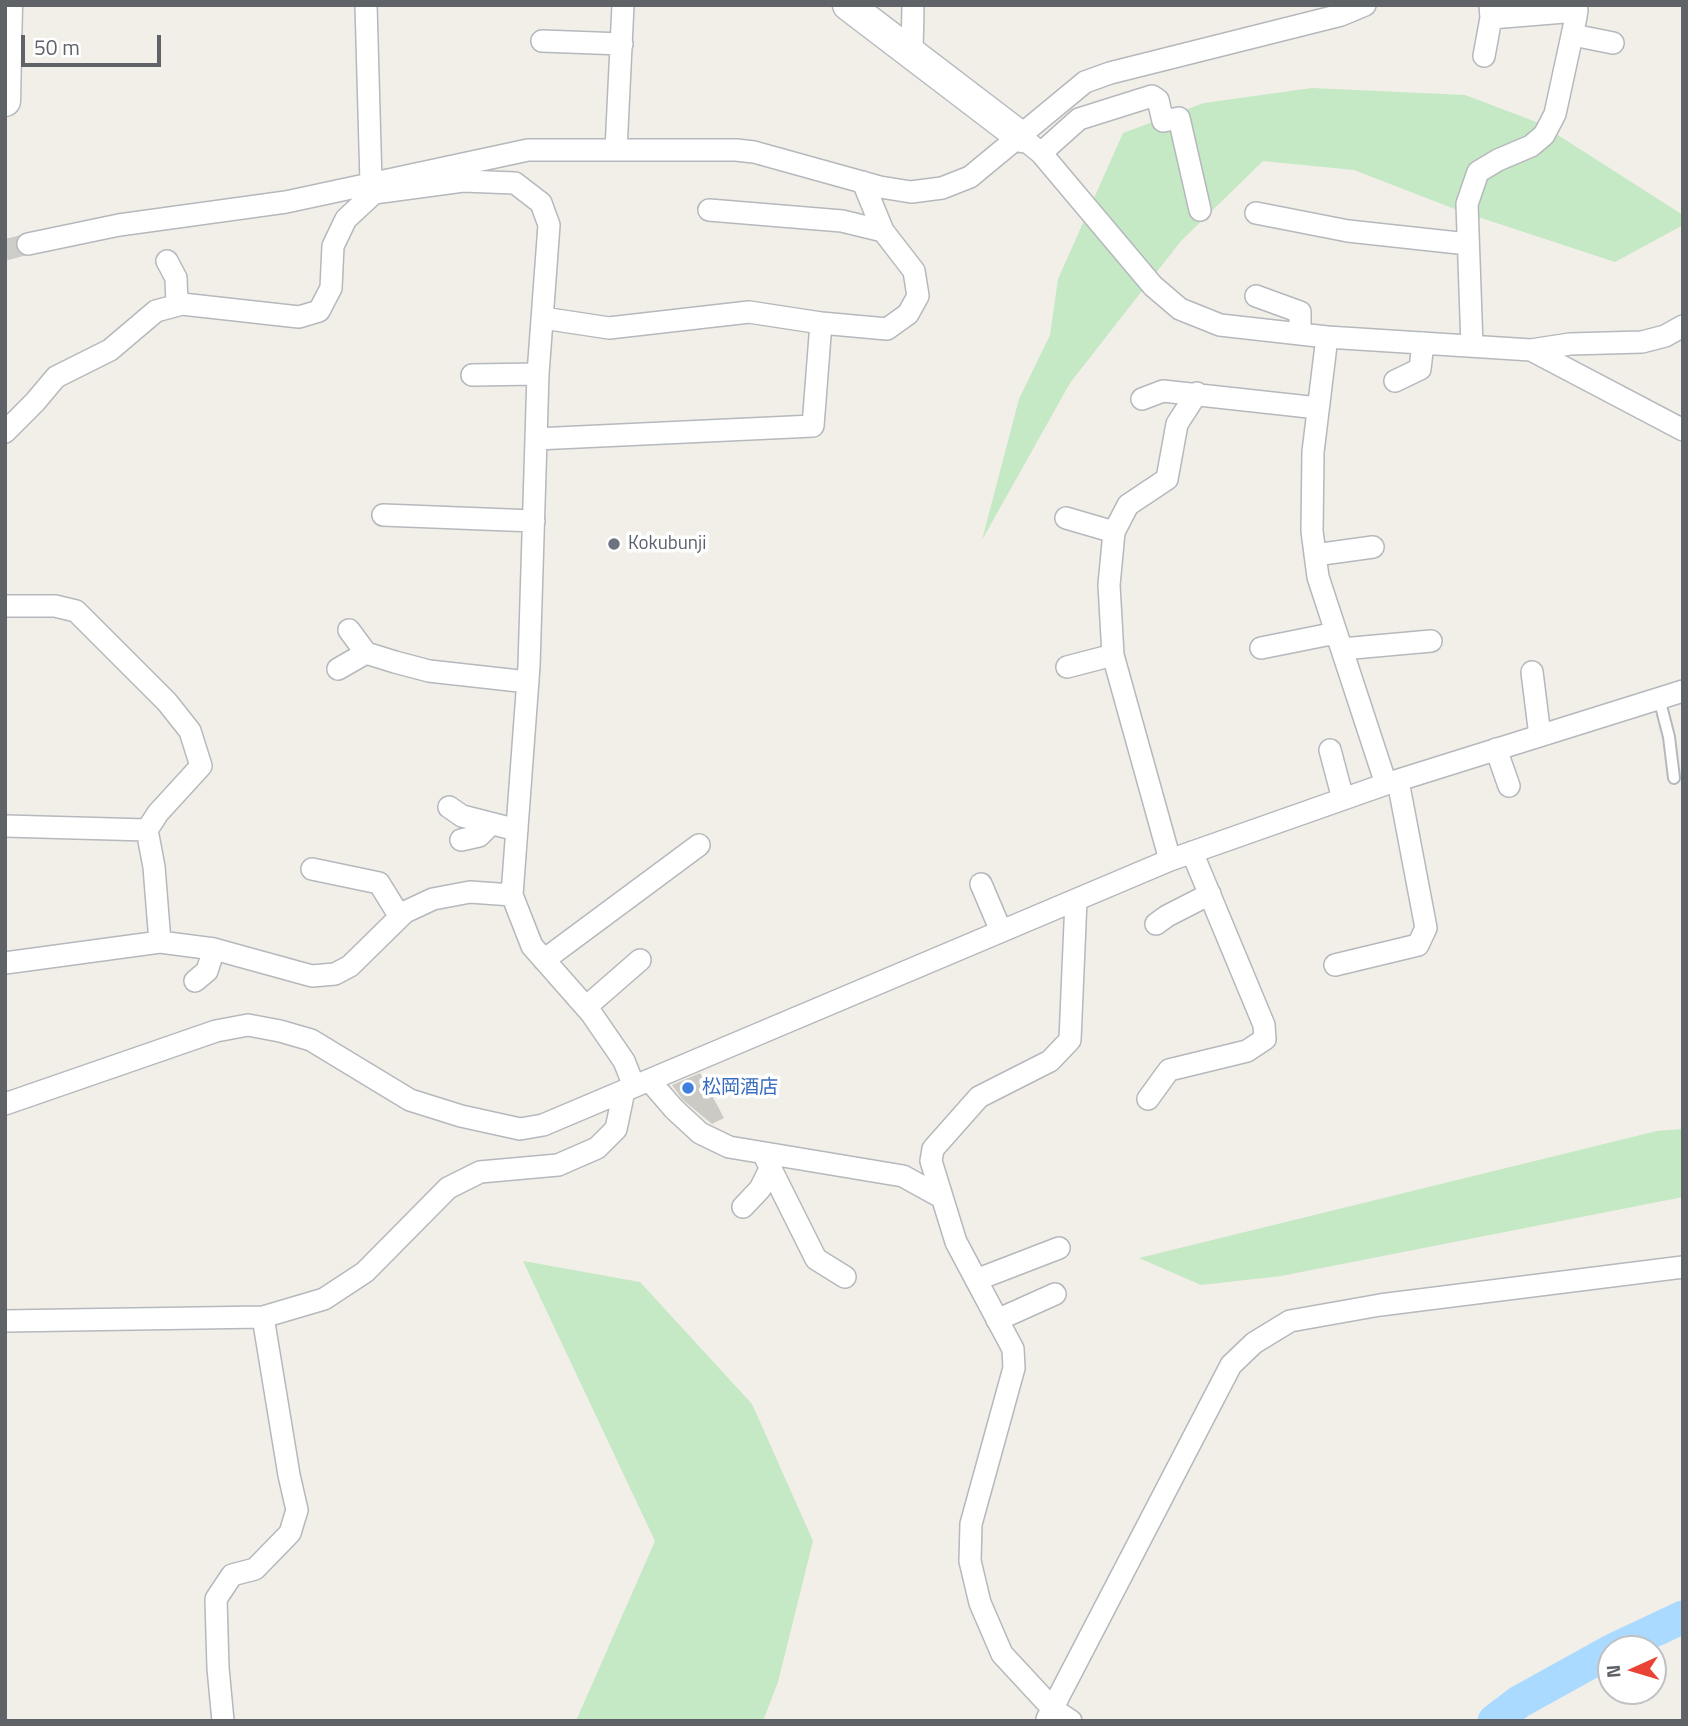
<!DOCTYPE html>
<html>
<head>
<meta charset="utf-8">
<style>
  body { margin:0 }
  #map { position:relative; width:1688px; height:1726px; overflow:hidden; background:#f1efe8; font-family:"Titillium Web",sans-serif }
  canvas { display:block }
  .frame { position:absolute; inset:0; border:7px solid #5f6368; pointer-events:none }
  .north { position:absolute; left:1597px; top:1635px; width:70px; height:70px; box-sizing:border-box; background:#fff; border:2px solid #bfc1c3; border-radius:50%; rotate:266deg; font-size:19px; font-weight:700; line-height:28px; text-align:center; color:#5f6368 }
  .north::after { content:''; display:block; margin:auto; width:24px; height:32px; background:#ea4335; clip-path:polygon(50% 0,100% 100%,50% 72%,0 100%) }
  .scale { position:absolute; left:21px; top:35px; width:140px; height:32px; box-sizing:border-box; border:4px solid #5f6368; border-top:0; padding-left:9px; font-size:21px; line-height:24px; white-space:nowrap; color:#5f6368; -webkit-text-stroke:5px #fff; paint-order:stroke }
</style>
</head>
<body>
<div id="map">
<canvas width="1688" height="1726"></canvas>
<div class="frame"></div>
<div class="north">N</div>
<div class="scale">50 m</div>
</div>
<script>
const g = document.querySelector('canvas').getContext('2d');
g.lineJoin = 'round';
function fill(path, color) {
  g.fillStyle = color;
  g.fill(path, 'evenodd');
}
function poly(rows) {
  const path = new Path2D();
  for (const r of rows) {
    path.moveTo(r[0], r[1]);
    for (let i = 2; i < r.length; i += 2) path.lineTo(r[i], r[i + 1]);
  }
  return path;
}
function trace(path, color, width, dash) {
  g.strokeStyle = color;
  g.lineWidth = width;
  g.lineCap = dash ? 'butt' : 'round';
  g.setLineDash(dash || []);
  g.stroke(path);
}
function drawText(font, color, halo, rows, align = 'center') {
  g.font = font + ' "Titillium Web","Noto Sans JP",sans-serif';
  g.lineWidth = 7;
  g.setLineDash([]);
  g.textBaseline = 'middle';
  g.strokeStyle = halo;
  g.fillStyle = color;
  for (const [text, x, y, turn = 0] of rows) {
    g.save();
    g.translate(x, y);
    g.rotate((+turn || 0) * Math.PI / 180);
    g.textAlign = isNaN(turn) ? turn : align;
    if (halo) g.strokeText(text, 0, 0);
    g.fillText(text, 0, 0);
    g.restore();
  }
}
fill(poly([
  [1312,88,1465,95,1539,123,1683,215,1683,225,1615,262,1460,211,1354,170,1263,161,1181,241,1070,383,982,540,1019,399,1050,335,1058,279,1123,133,1204,103],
  [1683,1129,1683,1197,1281,1276,1201,1285,1139,1258,1657,1131],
  [523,1261,640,1282,752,1404,813,1541,778,1682,763,1721,576,1721,655,1541]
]), '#c5e8c5');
trace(poly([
  [1615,1649,1683,1617],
  [1494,1721,1519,1702,1611,1651]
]), '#aadaff', 33);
fill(poly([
  [700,1073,724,1118,712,1124,683,1100,672,1085]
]), '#cccac5');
trace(poly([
  [5,250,28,244]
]), '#ccccc8', 21, [21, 10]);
const lane = poly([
  [1659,698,1669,737,1674,778]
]);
const street = poly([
  [366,5,371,183,374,193],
  [1491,18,1577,11],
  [1573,35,1613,43],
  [542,41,622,44],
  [912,54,913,5],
  [1484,56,1491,18,1490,5],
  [1021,137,1041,153,1153,286,1180,309,1220,325,1327,337,1531,350,1570,344,1642,342,1665,336,1683,326],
  [616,150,623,5],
  [1041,153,1079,119,1152,96,1158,100,1163,121,1179,118,1200,210],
  [709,210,842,221,883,231],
  [1256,213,1348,231,1468,244],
  [28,244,119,225,286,202,528,150,736,150,754,152,880,187,911,192,942,188,970,177,1085,82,1110,73,1341,15,1365,5],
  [167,261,176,278,177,305],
  [1256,296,1300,312,1300,334],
  [821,323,887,329,908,314,918,296,914,271,883,231,863,182],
  [1327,337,1313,452,1312,531,1318,577,1386,784],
  [1472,346,1467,204,1478,172,1498,160,1531,146,1544,135,1555,114,1576,17,1577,5],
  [1531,350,1683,430],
  [472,375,538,374],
  [1395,381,1420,369,1423,343],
  [1142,399,1163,391,1318,408],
  [5,432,35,402,56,377,110,350,156,311,182,304,299,317,319,311,331,288,333,246,346,219,374,193,463,181,515,183,541,203,549,225,538,374,529,666,512,895,532,946,591,1013,624,1061,634,1086],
  [536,439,813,426,821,323,749,312,609,328,543,318],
  [383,515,534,521],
  [1066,518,1114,532],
  [1315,555,1373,547],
  [5,606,55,606,76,611,167,702,190,731,201,766,158,813,147,830,154,867,160,942],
  [349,630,366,653,395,662,429,671,528,682],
  [1261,648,1336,633],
  [1342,649,1431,641],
  [1067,667,1113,655],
  [338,669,366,653],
  [1532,672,1540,736],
  [1496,749,1509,786],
  [1330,750,1343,799],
  [449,807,462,816,517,830],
  [5,826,147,830],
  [461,840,479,836,490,825],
  [1170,860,1113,655,1109,585,1114,532,1128,505,1167,479,1177,424,1197,393],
  [312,869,379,883,400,917],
  [981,884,1001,931],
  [1156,924,1167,916,1210,894],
  [544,960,699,845],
  [5,963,160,942,214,949,312,976,335,974,350,966,405,912,433,899,470,892,512,895],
  [1335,965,1418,945,1426,928,1398,781],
  [195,981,207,971,214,949],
  [586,1007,640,960],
  [649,1080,674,1109,700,1133,729,1147,903,1176,941,1197],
  [1148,1099,1169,1070,1247,1051,1265,1039,1264,1025,1192,852],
  [5,1104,216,1031,248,1025,280,1031,311,1040,410,1100,461,1116,520,1129,543,1125,1170,860,1386,784,1683,691],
  [763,1153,816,1259,845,1277],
  [743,1207,760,1189,771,1167],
  [976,1280,1059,1248],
  [997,1320,1055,1294],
  [5,1321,263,1317,324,1299,365,1272,448,1188,480,1172,558,1165,597,1148,616,1129,624,1091],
  [1047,1719,1231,1365,1254,1343,1290,1321,1380,1305,1683,1267],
  [223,1721,218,1668,216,1599,232,1575,255,1569,290,1533,297,1510,289,1475,263,1317],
  [1071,1721,1053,1709,1002,1654,980,1603,970,1561,971,1524,1014,1368,1013,1349,956,1242,931,1161,933,1149,979,1097,1050,1061,1070,1040,1076,900]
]);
const secondary = poly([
  [848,5,1021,137],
  [5,101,7,5]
]);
trace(lane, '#b5b8bc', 14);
trace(street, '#b5b8bc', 24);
trace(secondary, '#b6babf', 33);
trace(lane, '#fff', 10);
trace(street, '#fff', 21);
trace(secondary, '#fff', 30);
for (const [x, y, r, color] of [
  [614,544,7,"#6b7280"],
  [688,1088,7,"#3f7fe0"]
]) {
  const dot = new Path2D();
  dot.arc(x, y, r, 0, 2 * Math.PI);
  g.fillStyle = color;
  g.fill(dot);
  trace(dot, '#fff', 2.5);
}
drawText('19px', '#5b616d', '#fff', [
  ["Kokubunji",628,544]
], 'left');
drawText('19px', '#366cbe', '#fff', [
  ["松岡酒店",702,1088]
], 'left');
</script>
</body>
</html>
